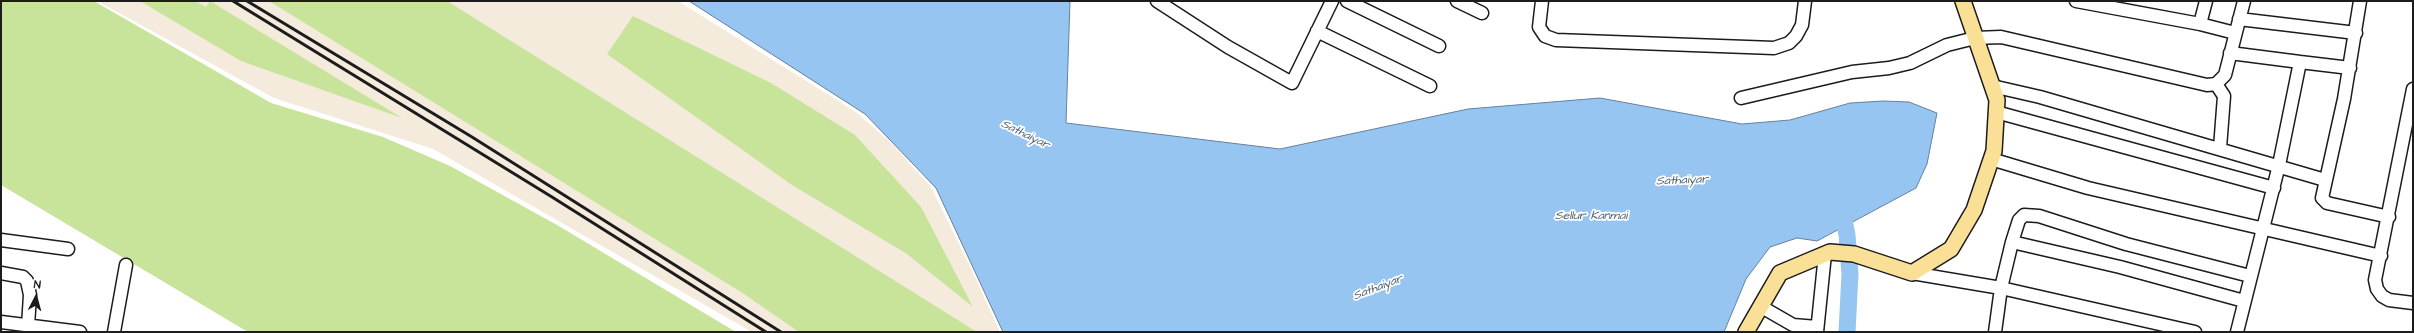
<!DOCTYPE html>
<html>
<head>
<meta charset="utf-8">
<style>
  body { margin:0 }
  #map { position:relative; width:2414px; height:333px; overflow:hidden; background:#fff; font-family:"Architects Daughter",sans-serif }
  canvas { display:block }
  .frame { position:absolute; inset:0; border:2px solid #1c1c1c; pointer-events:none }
  .north { position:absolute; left:16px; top:277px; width:40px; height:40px; -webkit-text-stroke:3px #fff; paint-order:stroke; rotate:6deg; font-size:11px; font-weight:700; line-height:16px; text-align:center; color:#1c1c1c }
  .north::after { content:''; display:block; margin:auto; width:14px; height:18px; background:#1c1c1c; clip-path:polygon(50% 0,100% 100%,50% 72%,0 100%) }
</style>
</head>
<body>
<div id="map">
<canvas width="2414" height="333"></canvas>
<div class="frame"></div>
<div class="north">N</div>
</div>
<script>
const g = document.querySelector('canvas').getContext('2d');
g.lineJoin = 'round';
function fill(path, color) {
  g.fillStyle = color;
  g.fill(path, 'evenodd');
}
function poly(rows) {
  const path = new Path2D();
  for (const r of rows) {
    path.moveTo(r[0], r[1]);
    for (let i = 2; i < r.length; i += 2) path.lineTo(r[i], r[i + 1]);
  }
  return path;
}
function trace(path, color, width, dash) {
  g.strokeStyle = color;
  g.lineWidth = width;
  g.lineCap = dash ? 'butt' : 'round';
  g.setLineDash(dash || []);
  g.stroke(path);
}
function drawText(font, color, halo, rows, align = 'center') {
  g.font = font + ' "Architects Daughter",sans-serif';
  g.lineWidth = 3.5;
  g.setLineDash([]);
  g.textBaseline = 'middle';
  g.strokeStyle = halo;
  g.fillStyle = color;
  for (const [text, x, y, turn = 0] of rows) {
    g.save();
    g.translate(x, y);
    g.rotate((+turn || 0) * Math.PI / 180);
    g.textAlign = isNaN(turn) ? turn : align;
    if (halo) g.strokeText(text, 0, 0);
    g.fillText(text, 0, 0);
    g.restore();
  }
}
fill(poly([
  [97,1,678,1,856,112,891,143,931,187,970,266,1000,332,752,332,433,149,274,98]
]), '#f4ebdd');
fill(poly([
  [1,1,94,1,271,103,383,137,450,166,557,225,736,332,248,332,1,185],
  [140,1,195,1,206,7,210,1,402,118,241,61],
  [269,1,447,1,977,332,799,332,741,292],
  [633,16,771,83,855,135,921,207,973,307,907,254,792,185,607,54]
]), '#c8e49b');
const water = poly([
  [689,1,1070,1,1066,123,1280,149,1468,109,1600,98,1742,124,1790,120,1850,103,1883,101,1909,102,1937,113,1927,164,1916,188,1817,241,1797,238,1770,247,1746,279,1724,332,1003,332,936,188,865,114,689,1]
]);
fill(water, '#96c5f1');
trace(water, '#65819c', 1);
trace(poly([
  [1830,208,1845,225,1847,235,1850,274,1847,332]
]), '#96c5f1', 17);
const minor = poly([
  [1157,1,1228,47,1292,83,1332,1],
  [1347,1,1439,46],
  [1457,1,1482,13],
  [1542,1,1539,27,1545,36,1556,40,1774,48,1789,43,1796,36,1802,25,1805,1],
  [2076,1,2200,24,2206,1],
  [2360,1,2344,99,2322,198,2327,203,2389,217],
  [2239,19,2356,33],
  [2200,24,2235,33],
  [1317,31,1430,86],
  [2230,53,2300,62,2279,165,2237,332],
  [2300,62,2350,68],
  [2216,84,2224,96,2220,148],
  [1992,86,2040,97,2325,180],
  [2413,89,2375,280,2377,289,2382,296,2389,300,2413,303],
  [1741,98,1852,72,1889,68,1910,63,1947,45,1975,38,2001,37,2207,85,2216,84,2225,75,2244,1],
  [1996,112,2274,188],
  [1991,159,2088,188,2381,256],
  [1,240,68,249],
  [2012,242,2120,267,2244,301],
  [1,273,23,277,27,281,30,295,28,326],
  [1912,273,2001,288,2195,332],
  [1760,306,1793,325,1817,327],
  [1,322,80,332],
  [114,332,126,265],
  [1817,332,1825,254],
  [1995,332,2001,288,2012,242,2019,220,2024,215,2039,216,2126,244,2250,276]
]);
const major = poly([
  [1746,332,1780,273,1830,252,1854,254,1912,273,1951,249,1974,210,1994,151,1997,100,1963,1]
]);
trace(minor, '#1c1c1c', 15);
trace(major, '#1c1c1c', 18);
trace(minor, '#fff', 12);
trace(major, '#fadf96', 15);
trace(poly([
  [233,1,552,197,766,332],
  [247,1,472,137,781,332]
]), '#1c1c1c', 3);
drawText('italic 12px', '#4d6071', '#fff', [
  ["Sathaiyar",1025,135,26],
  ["Sathaiyar",1682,181,-2],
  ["Sellur Kanmai",1591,216],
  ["Sathaiyar",1378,288,-21]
]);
</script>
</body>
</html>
